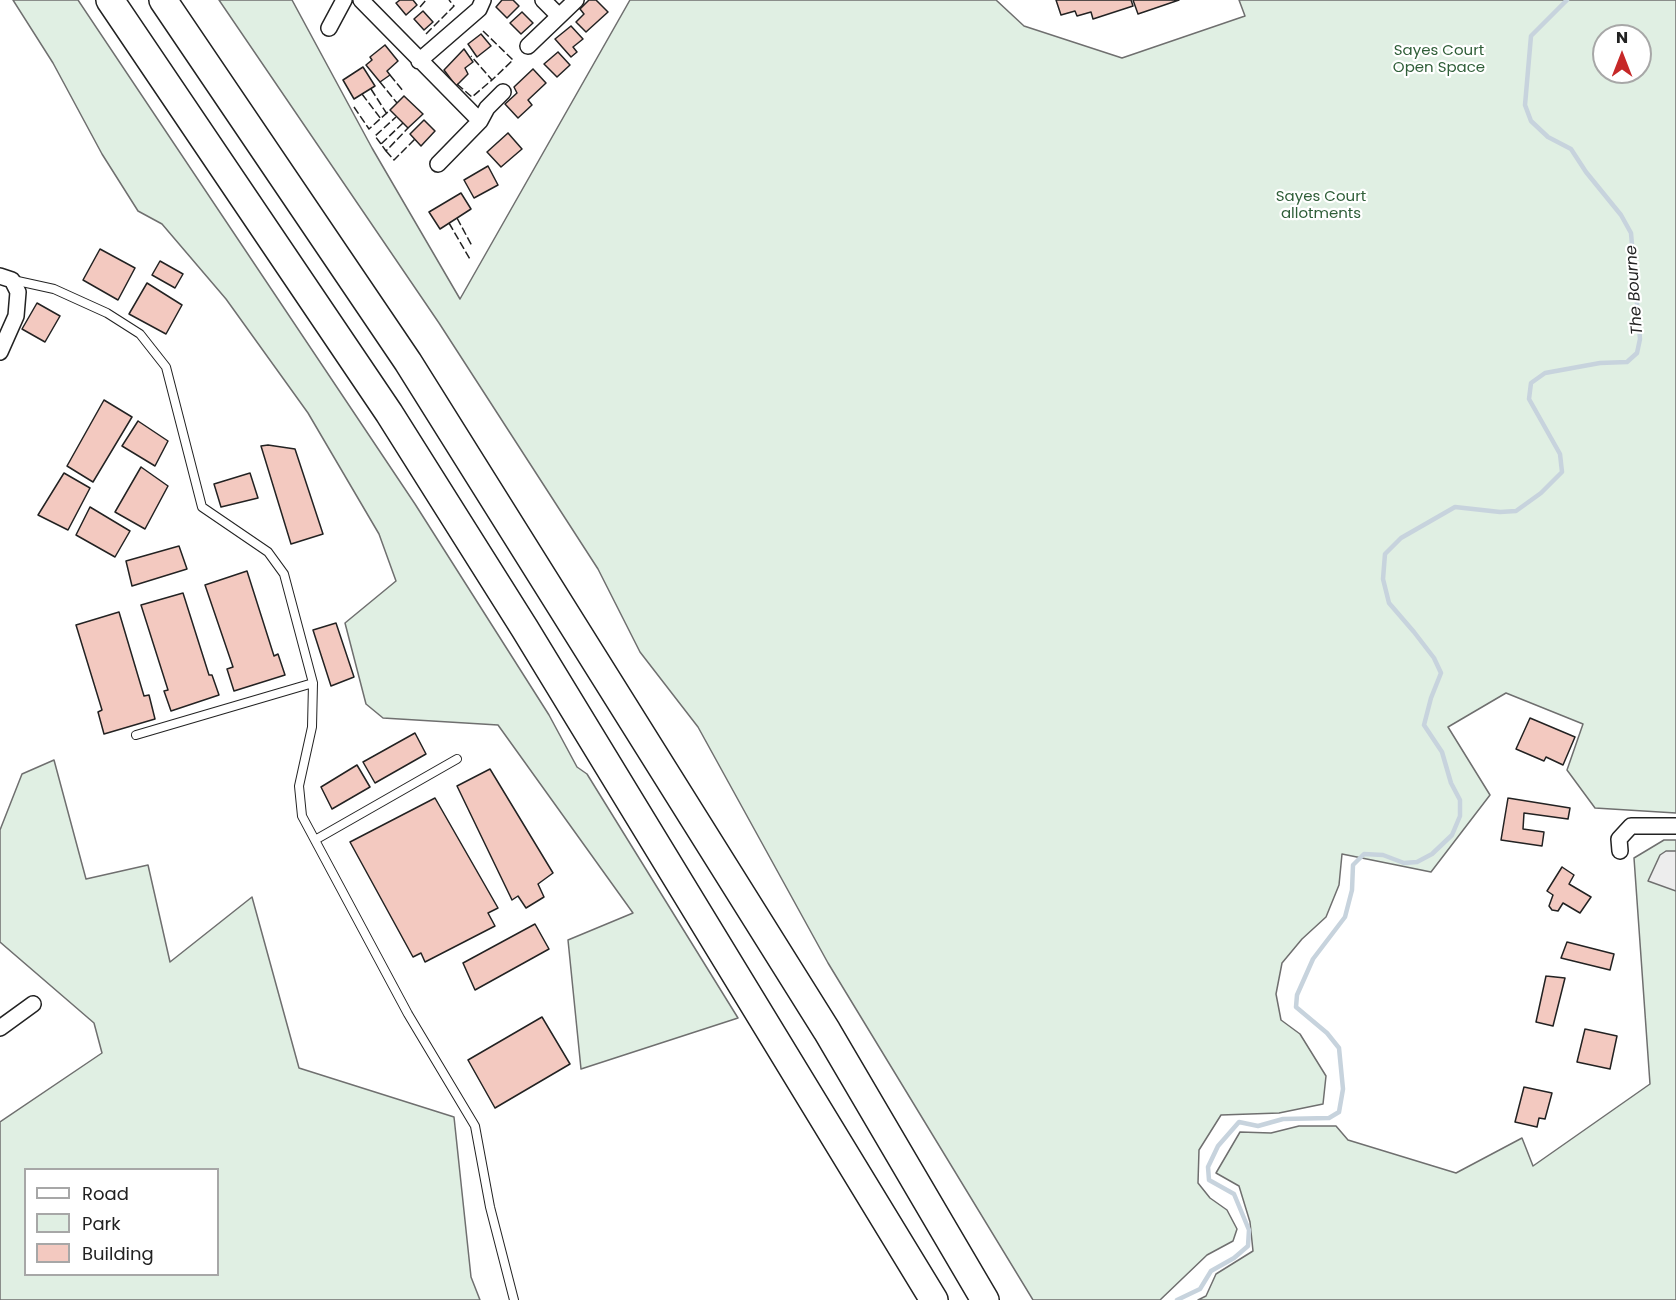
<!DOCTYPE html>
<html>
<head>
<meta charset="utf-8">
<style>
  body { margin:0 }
  #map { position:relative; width:1676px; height:1300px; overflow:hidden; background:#fff; font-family:Poppins,sans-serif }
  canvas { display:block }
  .legend { position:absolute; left:24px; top:1168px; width:195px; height:108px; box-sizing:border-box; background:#fff; border:2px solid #a7a7a7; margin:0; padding:8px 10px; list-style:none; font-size:18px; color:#222 }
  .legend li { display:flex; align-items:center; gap:12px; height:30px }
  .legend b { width:30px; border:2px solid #a7a7a7 }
  .north { position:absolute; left:1592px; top:24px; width:60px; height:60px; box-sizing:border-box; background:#fff; border:2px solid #a7a7a7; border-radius:50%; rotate:0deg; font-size:16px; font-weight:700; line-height:24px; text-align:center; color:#222 }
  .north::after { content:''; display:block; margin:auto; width:21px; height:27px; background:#c62828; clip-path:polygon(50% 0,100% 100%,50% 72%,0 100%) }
</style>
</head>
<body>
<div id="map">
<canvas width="1676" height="1300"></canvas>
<ul class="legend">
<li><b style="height:8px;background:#fff"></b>Road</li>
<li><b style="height:16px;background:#e0efe3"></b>Park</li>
<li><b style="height:16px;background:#f3c9c0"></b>Building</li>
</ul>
<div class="north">N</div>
</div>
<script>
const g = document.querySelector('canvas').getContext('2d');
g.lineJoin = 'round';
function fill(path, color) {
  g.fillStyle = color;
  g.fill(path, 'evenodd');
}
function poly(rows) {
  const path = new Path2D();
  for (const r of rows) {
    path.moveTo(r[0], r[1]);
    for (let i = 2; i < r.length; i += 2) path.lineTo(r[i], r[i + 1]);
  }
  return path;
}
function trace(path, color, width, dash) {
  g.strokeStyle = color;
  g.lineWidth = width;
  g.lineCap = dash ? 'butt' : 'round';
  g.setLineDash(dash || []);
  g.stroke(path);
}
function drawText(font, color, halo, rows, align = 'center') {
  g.font = font + ' Poppins,sans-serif';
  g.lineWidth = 4.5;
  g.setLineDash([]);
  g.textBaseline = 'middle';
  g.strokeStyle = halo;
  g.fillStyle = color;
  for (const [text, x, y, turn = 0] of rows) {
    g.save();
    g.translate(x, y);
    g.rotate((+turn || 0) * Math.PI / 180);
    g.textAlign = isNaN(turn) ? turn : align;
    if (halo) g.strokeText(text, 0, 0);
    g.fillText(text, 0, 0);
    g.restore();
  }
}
const green = poly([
  [13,0,78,0,415,504,549,715,577,767,587,774,738,1018,581,1069,568,940,633,913,498,725,383,718,366,704,345,623,396,581,379,534,308,413,226,299,162,224,138,211,102,154,53,63,13,0],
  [219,0,292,0,372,148,460,299,630,0,996,0,1024,26,1122,58,1245,16,1239,0,1676,0,1676,813,1595,808,1567,770,1583,724,1506,693,1448,727,1490,795,1431,872,1342,854,1339,885,1326,917,1302,939,1282,963,1276,994,1281,1020,1300,1034,1326,1076,1323,1104,1279,1113,1221,1115,1199,1150,1198,1183,1210,1198,1227,1210,1237,1229,1233,1241,1207,1255,1160,1300,1033,1300,828,963,698,727,640,652,598,569,439,323,219,0],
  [1604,36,1640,36,1640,72,1604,72,1604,36],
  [54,760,86,879,148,865,170,962,252,897,299,1068,454,1117,471,1277,480,1300,0,1300,0,1122,102,1053,94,1023,0,942,0,830,22,774,54,760],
  [26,1170,218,1170,218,1274,26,1274,26,1170],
  [1664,840,1676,840,1676,1300,1198,1300,1206,1296,1216,1274,1253,1251,1250,1222,1239,1186,1216,1173,1240,1132,1271,1133,1299,1126,1336,1126,1348,1140,1456,1173,1522,1138,1533,1166,1650,1084,1634,858,1664,840]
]);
fill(green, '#e0efe3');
trace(green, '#6f6f6f', 1.5);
const parking = poly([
  [1666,851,1676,851,1676,891,1648,881,1660,855,1666,851]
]);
fill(parking, '#ededed');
trace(parking, '#6f6f6f', 1.5);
trace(poly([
  [1177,1300,1200,1289,1211,1271,1234,1258,1248,1246,1249,1230,1234,1194,1209,1180,1208,1167,1218,1146,1239,1122,1258,1126,1283,1119,1329,1118,1339,1112,1343,1089,1339,1048,1327,1033,1296,1007,1297,995,1313,959,1345,917,1352,890,1353,865,1364,854,1383,855,1404,863,1417,862,1432,854,1452,835,1460,816,1460,800,1451,783,1442,752,1424,725,1431,698,1441,673,1434,658,1414,632,1389,603,1383,579,1385,554,1401,538,1455,507,1500,512,1516,511,1541,493,1562,472,1560,454,1529,399,1531,383,1545,373,1600,363,1627,362,1637,353,1640,339,1631,233,1621,215,1586,172,1571,149,1548,137,1531,121,1525,105,1531,36,1567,0]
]), '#c7d3dd', 4.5);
const building = poly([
  [400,0,413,0,417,5,406,15,396,3,400,0],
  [502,0,513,0,519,6,507,18,496,7,502,0],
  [589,0,596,0,608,12,586,32,576,22,584,14,580,9,589,0],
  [1056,0,1131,0,1133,6,1093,19,1091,12,1077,16,1075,11,1061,15,1056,0],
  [1133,0,1179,0,1138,14,1133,0],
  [423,11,433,22,424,30,414,19,423,11],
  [522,12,533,23,521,34,510,23,522,12],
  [571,26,583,39,573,47,577,52,571,57,555,39,571,26],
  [481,34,491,46,477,57,468,44,481,34],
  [385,45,398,61,387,71,390,75,380,82,366,65,372,60,370,57,385,45],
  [464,49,473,62,465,68,468,74,456,86,444,70,464,49],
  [558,52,570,65,557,77,544,64,558,52],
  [363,67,375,86,354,99,343,80,363,67],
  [533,69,546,83,528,100,532,105,518,118,505,104,517,93,514,87,533,69],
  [404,96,423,114,408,128,390,110,404,96],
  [424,120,435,131,421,146,410,134,424,120],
  [508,133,522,149,501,167,487,152,508,133],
  [488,166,498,185,474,198,464,180,488,166],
  [461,193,471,209,440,229,429,212,461,193],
  [100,249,135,268,118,300,83,280,100,249],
  [160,261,183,274,175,288,152,275,160,261],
  [147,283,182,305,166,334,129,314,147,283],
  [37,303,60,316,45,342,22,329,37,303],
  [104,400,132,417,93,482,67,466,104,400],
  [138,421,168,441,155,466,122,446,138,421],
  [268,445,295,449,323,534,291,544,261,446,268,445],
  [141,467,168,486,145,529,115,512,141,467],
  [64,473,90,488,68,530,38,515,64,473],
  [250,473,258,498,221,507,214,484,250,473],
  [90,507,130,531,115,557,76,535,90,507],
  [179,546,187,569,132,586,126,561,179,546],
  [247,571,274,656,278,654,285,675,234,691,227,669,233,667,205,585,247,571],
  [183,593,209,675,212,675,219,695,171,711,164,691,168,690,141,605,183,593],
  [119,612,144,696,149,695,155,719,104,734,98,712,102,710,76,625,119,612],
  [336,623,354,677,331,686,313,630,336,623],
  [1530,718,1575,737,1563,765,1546,757,1544,761,1516,749,1530,718],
  [415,733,426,754,375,783,363,762,415,733],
  [357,765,370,787,332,809,321,787,357,765],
  [490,769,553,873,538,884,544,897,526,908,518,896,512,900,457,786,490,769],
  [435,798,498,908,488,913,495,926,425,962,421,953,413,957,350,842,435,798],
  [1508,798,1570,808,1568,819,1524,813,1523,829,1544,832,1542,846,1501,840,1508,798],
  [1562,867,1574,875,1569,884,1591,897,1580,913,1563,903,1558,911,1552,910,1549,906,1553,895,1547,891,1562,867],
  [535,924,549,949,475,990,463,963,535,924],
  [1567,942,1614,954,1610,970,1561,958,1567,942],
  [1546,976,1565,978,1553,1026,1536,1022,1546,976],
  [542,1017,570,1064,495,1108,468,1060,542,1017],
  [1585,1029,1617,1036,1610,1069,1577,1062,1585,1029],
  [1524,1087,1552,1093,1545,1119,1539,1118,1537,1127,1515,1122,1524,1087]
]);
fill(building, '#f3c9c0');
trace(building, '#222', 1.5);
const service = poly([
  [13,280,54,289,107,313,140,334,166,367,202,507,268,552,284,574,313,683,312,727,299,786,302,816,408,1014,475,1126,490,1207,514,1300],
  [136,735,313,683],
  [315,840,457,759]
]);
const minor = poly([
  [361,0,480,121],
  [543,0,559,16],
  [329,28,344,0],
  [528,46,576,0],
  [419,61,479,9,483,0],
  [438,164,480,121,487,108,503,92],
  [0,276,12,280,18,292,16,316,0,352],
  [1620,851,1619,839,1631,826,1676,826],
  [0,1028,33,1004]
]);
const motorway = poly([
  [110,0,389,413,525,629,934,1300],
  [163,0,408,362,827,1031,985,1300]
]);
trace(service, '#222', 10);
trace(minor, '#222', 18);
trace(motorway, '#222', 30);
trace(service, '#fff', 8);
trace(minor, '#fff', 15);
trace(motorway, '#fff', 27);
trace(poly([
  [420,7,426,0],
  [483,31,513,60,492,80],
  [426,34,454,6,449,0],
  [390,75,404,92],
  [380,82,397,103],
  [457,84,472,97,492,80,471,56],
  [371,89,387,114],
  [362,94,381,119],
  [354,107,369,129,390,110],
  [403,123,381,144,386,151,408,128],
  [381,144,375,136,396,117],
  [386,151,394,160,415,139],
  [457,218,472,246],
  [449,223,471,261]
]), '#222', 1.5, [8, 3]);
drawText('15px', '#2f5e38', '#fff', [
  ["Sayes Court",1439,51],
  ["Open Space",1439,68],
  ["Sayes Court",1321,197],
  ["allotments",1321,214]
]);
drawText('italic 16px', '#222', '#fff', [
  ["The Bourne",1635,290,-94]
]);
</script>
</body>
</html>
